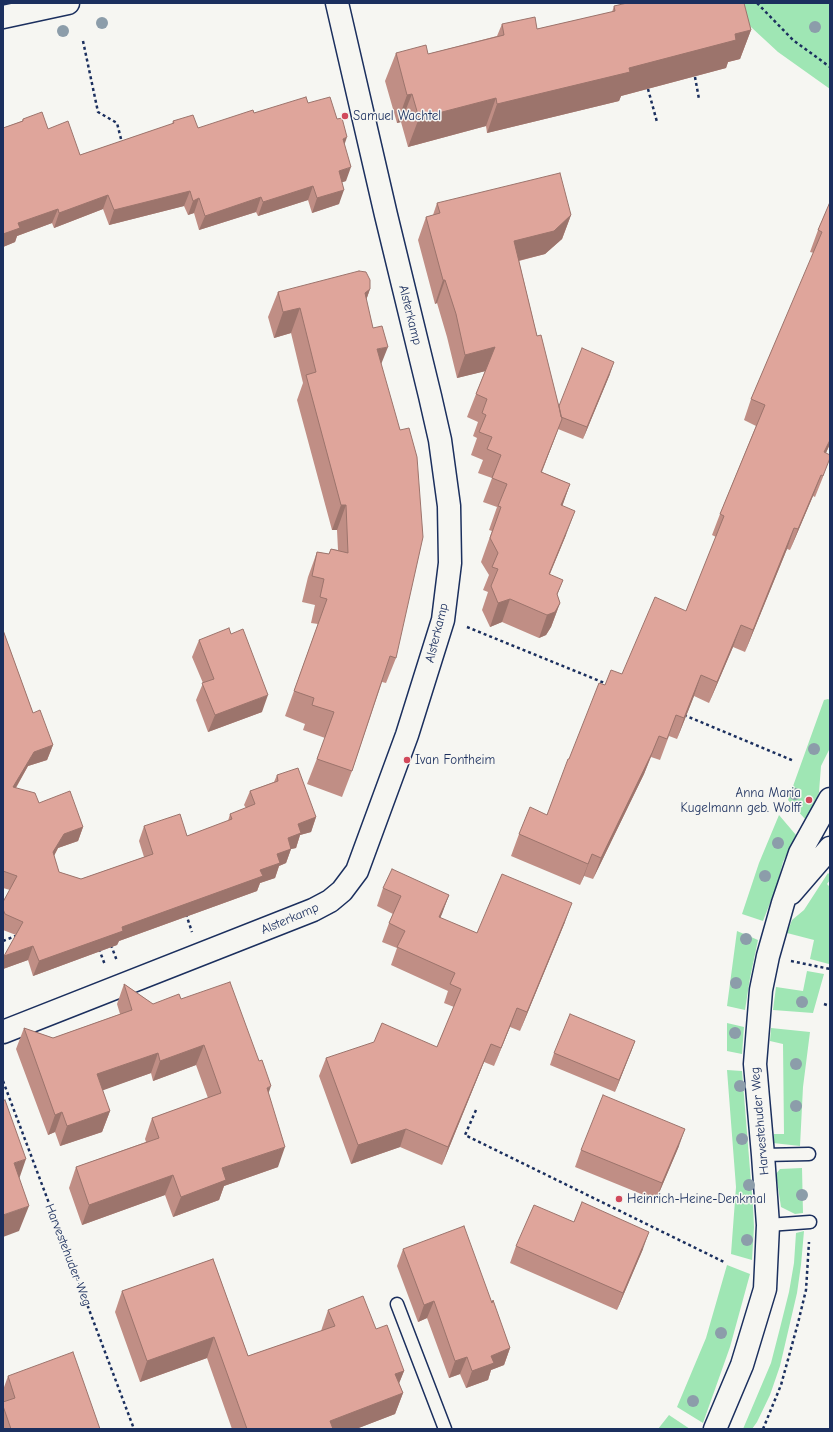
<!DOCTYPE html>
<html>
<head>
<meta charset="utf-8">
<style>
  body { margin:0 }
  #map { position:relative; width:833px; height:1432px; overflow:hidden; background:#f6f6f2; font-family:"Comic Neue",sans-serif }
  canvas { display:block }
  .frame { position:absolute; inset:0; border:4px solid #1b2f5e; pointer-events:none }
</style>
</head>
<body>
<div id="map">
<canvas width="833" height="1432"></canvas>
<div class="frame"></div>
</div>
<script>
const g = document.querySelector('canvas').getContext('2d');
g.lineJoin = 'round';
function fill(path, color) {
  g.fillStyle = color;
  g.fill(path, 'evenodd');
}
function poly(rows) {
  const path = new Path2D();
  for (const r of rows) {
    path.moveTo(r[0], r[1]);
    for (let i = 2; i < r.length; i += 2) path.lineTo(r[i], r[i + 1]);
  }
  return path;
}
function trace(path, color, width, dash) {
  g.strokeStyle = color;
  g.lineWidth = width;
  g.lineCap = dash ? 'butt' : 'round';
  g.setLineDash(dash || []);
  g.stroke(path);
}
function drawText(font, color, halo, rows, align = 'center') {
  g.font = font + ' "Comic Neue",sans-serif';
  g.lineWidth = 3;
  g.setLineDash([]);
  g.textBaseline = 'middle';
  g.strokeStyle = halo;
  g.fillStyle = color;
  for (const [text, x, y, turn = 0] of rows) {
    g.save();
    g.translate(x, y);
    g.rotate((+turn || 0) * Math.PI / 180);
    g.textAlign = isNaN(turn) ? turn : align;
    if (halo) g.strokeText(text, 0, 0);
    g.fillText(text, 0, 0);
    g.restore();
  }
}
fill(poly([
  [725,3,830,3,830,89,778,52],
  [828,699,830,700,830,748,821,766,819,792,816,802,805,819,788,800,824,700],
  [779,815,796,835,783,862,777,885,763,921,742,914,759,863],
  [828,873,830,875,830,880,827,884,830,887,829,964,810,959,814,940,787,933,792,920,804,910],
  [737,931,758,940,750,978,745,1010,727,1006],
  [807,971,824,974,813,1013,773,1010,776,987,803,991],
  [727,1023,744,1027,742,1054,727,1051],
  [771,1028,810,1032,803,1087,800,1146,773,1143,774,1134,784,1134,783,1044,770,1041],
  [727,1070,742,1071,753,1207,754,1227,752,1260,731,1254,736,1187],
  [802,1168,803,1213,795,1214,781,1207,776,1174,780,1169],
  [804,1231,801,1265,797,1293,780,1366,770,1395,757,1422,752,1429,743,1429,771,1363,780,1328,789,1292,794,1263,796,1233],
  [727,1265,750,1274,730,1347,703,1423,677,1407,706,1338],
  [669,1415,690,1429,658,1429]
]), '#9fe6b4');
const service = poly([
  [763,1155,809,1154],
  [768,1225,810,1222],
  [397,1304,445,1429]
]);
const minor = poly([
  [791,893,830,848],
  [3,1032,313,910,330,901,342,891,357,871,407,735,443,620,450,563,449,506,440,440,430,396,386,215,337,3],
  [715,1429,742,1365,765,1289,768,1225,763,1155,755,1064,761,990,768,956,783,903,800,853,830,799]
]);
const tertiary = poly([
  [3,17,68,3]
]);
trace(service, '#1b2f5e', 15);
trace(minor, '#1b2f5e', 25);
trace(tertiary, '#1b2f5e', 25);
trace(poly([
  [757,3,793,40,830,67],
  [83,41,98,112,117,123,122,143],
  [695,77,699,99],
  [648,89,657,122],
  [467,627,607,684],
  [684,715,794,761],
  [186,914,192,932],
  [3,941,18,935],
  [111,945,117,961],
  [99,949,105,965],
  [791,961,830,969],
  [824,1004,830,1006],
  [3,1081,134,1429],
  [476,1110,465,1135,724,1262],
  [763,1429,781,1385,798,1323,806,1290,809,1242]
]), '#1b2f5e', 2.5, [3, 3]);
trace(service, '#f6f6f2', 12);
trace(minor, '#f6f6f2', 22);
trace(tertiary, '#f6f6f2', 22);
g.fillStyle = '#8c9daa';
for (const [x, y] of [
  [102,23],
  [815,27],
  [63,31],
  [814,749],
  [795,794],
  [778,843],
  [765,876],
  [746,939],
  [736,983],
  [802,1002],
  [735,1033],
  [796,1064],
  [740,1086],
  [796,1106],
  [742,1139],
  [749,1185],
  [802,1195],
  [747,1240],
  [721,1333],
  [693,1401]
]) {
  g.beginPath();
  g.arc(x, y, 6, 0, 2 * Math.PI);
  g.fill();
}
fill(poly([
  [614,6,751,30,740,59,728,62,726,68,621,96,619,101,487,133,486,126,408,147,401,122,397,123,385,81,396,53,428,54,497,36,502,24,537,29,612,12],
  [308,103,344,144,346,181,342,182,339,204,312,213,308,200,258,216,256,212,199,230,194,213,188,215,184,206,109,225,103,209,54,228,52,223,17,236,15,242,3,247,3,128,22,121,23,119,48,129,80,155,172,124,173,121,198,128,254,113],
  [830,202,830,444,826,453,823,477,815,497,813,496,790,550,787,549,745,652,733,647,709,703,694,696,677,739,669,736,660,760,651,757,644,774,593,879,584,876,580,885,511,856,519,834,547,815,569,759,605,685,622,674,686,611,716,537,712,535,720,514,756,426,744,420,751,399,814,253,810,252,818,230],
  [437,203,571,215,562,239,545,254,519,261,537,336,559,406,610,374,583,439,558,429,542,472,570,484,562,506,566,535,550,574,560,603,551,627,546,635,539,638,502,622,490,627,482,610,488,592,483,590,489,575,481,562,492,531,489,530,497,507,483,502,492,478,478,473,483,460,471,455,477,438,473,436,478,422,467,417,485,371,457,378,447,337,437,303,435,304,418,240,426,217,433,215],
  [370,289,366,300,381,364,396,658,386,683,382,682,352,771,342,797,307,784,325,738,303,730,305,724,285,716,318,624,311,623,315,605,302,602,308,577,317,552,329,554,331,549,338,550,337,530,332,530,297,400,303,383,291,333,274,338,268,317,278,292],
  [3,630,33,713,53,745,47,760,28,766,16,788,39,803,83,827,78,841,58,848,54,856,59,872,81,879,144,857,139,841,144,826,187,836,228,821,230,814,246,808,244,805,250,791,274,782,277,775,316,817,311,832,300,835,296,848,291,849,286,863,279,866,275,878,260,883,257,891,119,941,117,945,33,976,28,960,3,969,3,960,4,956,16,935,3,930,3,902,10,890,3,888],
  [231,634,262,712,208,732,196,700,203,683,192,657,199,640],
  [383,888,449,895,440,918,477,933,565,922,520,1031,510,1027,494,1066,484,1062,442,1165,400,1147,351,1164,319,1076,326,1058,437,1047,454,1007,444,1003,448,991,391,965,397,948,382,942,389,923,393,914,377,906],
  [124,984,153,1004,181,999,268,1093,278,1167,224,1186,219,1200,173,1217,165,1195,82,1225,69,1188,76,1167,146,1142,145,1139,152,1118,208,1098,196,1065,153,1081,151,1073,102,1090,110,1111,102,1132,60,1146,55,1132,48,1135,16,1049,24,1028,53,1038,120,1014,117,1004],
  [635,1041,615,1092,550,1065,554,1053],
  [679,1146,656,1200,575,1167,581,1150],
  [574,1222,643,1249,617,1310,510,1263,516,1246],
  [403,1249,492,1303,510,1348,504,1365,491,1370,488,1380,466,1388,460,1374,449,1378,427,1318,418,1322,397,1266],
  [213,1259,248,1356,321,1331,328,1310,376,1329,404,1371,399,1383,403,1393,395,1414,356,1429,232,1429,207,1358,140,1382,115,1312,122,1291],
  [8,1376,100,1429,3,1429,3,1390]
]), '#c08e85');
fill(poly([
  [751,30,740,59,728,62,726,68,621,96,619,101,487,133,497,104,629,68,735,34],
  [412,94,401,122,397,123,407,95],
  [496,98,486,126,408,147,419,118],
  [347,137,342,152,343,139],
  [351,167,346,181,334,185,339,171],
  [313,186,308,200,258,216,263,202],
  [344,190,339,204,312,213,317,198],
  [190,191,184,206,109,225,114,210],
  [108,195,103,209,54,228,59,213],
  [261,197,256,212,199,230,205,216],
  [199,198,194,213,188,215,193,201],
  [58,209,52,223,17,236,15,242,3,247,3,234,18,223],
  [571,215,562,239,545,254,505,264,514,241],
  [443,280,445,280,437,303,435,304],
  [370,289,361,315,365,293],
  [300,308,291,333,274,338,283,312],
  [388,347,378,372,377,349],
  [495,347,486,371,457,378,465,355],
  [614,362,610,374,583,439,587,427],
  [562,419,553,443,532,495,541,472],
  [830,440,830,444,816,474,824,452],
  [821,475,813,496,790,550,798,529],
  [570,484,562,507,561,505],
  [341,505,346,505,337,530,332,530],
  [575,511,566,535,540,597,549,574],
  [794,528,787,549,745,652,753,630],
  [563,580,554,603,560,603,551,627,546,635,539,638,547,615],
  [510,599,502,622,490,627,498,603],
  [741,625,733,647,709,703,717,682],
  [701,675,694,696,677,739,684,718],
  [268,695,262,712,208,732,215,715],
  [659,736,644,774,593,879,601,858],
  [53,745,47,760,28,766,8,801,13,787,34,752],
  [316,817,311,832,300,835,296,848,291,849,286,863,279,866,275,878,260,883,257,891,119,941,117,945,33,976,39,961,260,870,277,854,298,824],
  [83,827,78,841,58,848,48,867,53,852,64,834],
  [592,854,584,876,580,885,588,864],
  [449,895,442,914,432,936,439,917],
  [572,903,565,922,520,1031,527,1012],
  [33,946,28,960,3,969,3,960,4,956],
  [517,1008,510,1027,494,1066,501,1048],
  [635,1041,631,1052,615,1092,619,1080],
  [491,1044,484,1062,442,1165,448,1147],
  [204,1045,196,1065,153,1081,160,1061],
  [158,1053,151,1073,90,1095,97,1074],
  [271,1086,264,1107,267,1088],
  [110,1111,102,1132,60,1146,67,1126],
  [62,1112,55,1132,48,1135,55,1115],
  [406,1129,400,1147,351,1164,358,1145],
  [685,1129,679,1146,656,1200,662,1183],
  [285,1147,278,1167,224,1186,219,1200,173,1217,181,1197,222,1168],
  [26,1159,17,1185,14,1163],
  [173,1175,165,1195,82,1225,89,1205],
  [29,1206,19,1231,3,1237,3,1215],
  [649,1232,643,1249,617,1310,623,1293],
  [434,1301,427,1318,418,1322,424,1305],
  [214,1337,207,1358,140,1382,147,1361],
  [510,1348,504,1365,491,1370,488,1380,466,1388,472,1371,491,1356],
  [467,1357,460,1374,449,1378,455,1361],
  [404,1371,396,1391,395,1374],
  [403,1393,395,1414,356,1429,327,1429,330,1421]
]), '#9c746c');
const building = poly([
  [627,3,744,3,751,30,735,34,736,40,629,68,630,72,497,104,496,98,419,118,412,94,407,95,396,53,426,45,428,54,504,35,502,24,535,17,537,29,615,11,614,6,627,3],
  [306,97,308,103,330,97,337,119,342,118,347,137,343,139,351,167,339,171,344,190,317,198,313,186,263,202,261,197,205,216,199,198,193,201,190,191,114,210,108,195,59,213,58,209,18,223,20,228,3,234,3,128,23,121,23,119,42,112,48,129,68,121,80,155,174,123,173,121,193,115,198,128,253,110,254,113,306,97],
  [560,173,571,215,554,231,514,241,537,336,541,335,562,419,541,472,570,484,561,505,575,511,549,574,563,580,557,594,560,603,555,612,547,615,510,599,498,603,491,586,498,569,492,567,498,553,490,538,501,507,498,506,507,484,492,478,501,455,487,449,492,437,479,432,486,415,482,413,487,399,476,394,495,347,465,355,456,314,445,280,443,280,426,217,440,213,437,203,560,173],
  [830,202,830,440,824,452,830,455,830,458,823,476,821,475,798,529,794,528,753,630,741,625,717,682,701,675,684,718,676,715,667,739,659,736,652,753,601,858,592,854,588,864,519,834,530,807,547,815,568,759,569,759,599,683,605,685,611,670,622,674,655,597,686,611,724,516,720,514,765,405,751,399,822,232,818,230,830,202],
  [359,271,366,272,370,280,370,289,365,293,373,328,382,326,388,347,377,349,400,430,409,428,417,457,423,537,396,658,390,656,352,771,317,759,334,712,312,705,314,698,294,691,327,599,320,597,324,579,312,576,317,552,329,554,331,549,348,553,346,505,341,505,306,375,316,372,300,308,283,312,278,292,359,271],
  [582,348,614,362,587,427,561,417,559,406,582,348],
  [229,628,231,634,243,629,268,695,215,715,202,683,214,679,199,640,229,628],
  [3,630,33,713,40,710,53,745,34,752,13,787,35,793,39,803,70,791,83,827,64,834,53,852,59,872,81,879,153,854,144,826,180,814,187,836,232,819,230,814,255,804,250,791,278,781,277,775,298,768,316,817,298,824,301,833,288,838,291,849,277,854,280,863,260,870,263,876,122,927,123,931,39,961,33,946,4,956,23,922,5,914,3,909,3,902,17,876,3,871,3,630],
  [392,869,449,895,439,917,477,933,502,874,572,903,527,1012,517,1008,501,1048,491,1044,448,1147,406,1129,358,1145,326,1058,374,1042,382,1023,437,1047,461,989,450,984,455,973,397,947,405,931,389,923,401,896,383,888,392,869],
  [230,982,259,1061,262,1060,271,1086,267,1088,285,1147,222,1168,226,1180,181,1197,173,1175,89,1205,76,1167,159,1138,152,1118,221,1093,204,1045,160,1061,158,1053,97,1074,110,1111,67,1126,62,1112,55,1115,24,1028,53,1038,132,1010,124,984,153,1004,179,994,181,999,230,982],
  [570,1014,635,1041,619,1080,554,1053,570,1014],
  [603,1095,685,1129,662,1183,581,1150,603,1095],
  [5,1100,26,1159,14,1163,29,1206,3,1215,3,1101,5,1100],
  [582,1202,649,1232,623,1293,516,1246,534,1205,574,1222,582,1202],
  [464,1226,492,1303,493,1300,510,1348,491,1356,494,1363,472,1371,467,1357,455,1361,434,1301,424,1305,403,1249,464,1226],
  [213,1259,248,1356,335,1326,328,1310,363,1296,376,1329,387,1325,404,1371,395,1374,403,1393,330,1421,333,1429,247,1429,214,1337,147,1361,122,1291,213,1259],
  [73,1352,100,1429,11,1429,3,1406,3,1402,15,1398,8,1376,73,1352]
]);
fill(building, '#dfa59b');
trace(building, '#9c746c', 1);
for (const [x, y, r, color] of [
  [345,116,4,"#d1495b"],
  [407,760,4,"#d1495b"],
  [809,800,4,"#d1495b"],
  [619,1199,4,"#d1495b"]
]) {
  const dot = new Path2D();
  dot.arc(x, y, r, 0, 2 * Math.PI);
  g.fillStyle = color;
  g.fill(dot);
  trace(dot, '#f6f6f2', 1.5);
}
drawText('13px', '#1b2f5e', '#f6f6f2', [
  ["Samuel Wachtel",353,116],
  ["Ivan Fontheim",415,760],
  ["Anna Maria",801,793,"right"],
  ["Kugelmann geb. Wolff",801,808,"right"],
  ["Heinrich-Heine-Denkmal",627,1199]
], 'left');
drawText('13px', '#1b2f5e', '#f6f6f2', [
  ["Alsterkamp",410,315,76],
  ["Alsterkamp",437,633,-76],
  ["Alsterkamp",290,919,-23],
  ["Harvestehuder Weg",760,1121,-95],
  ["Harvestehuder Weg",68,1255,69]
]);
</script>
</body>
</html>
